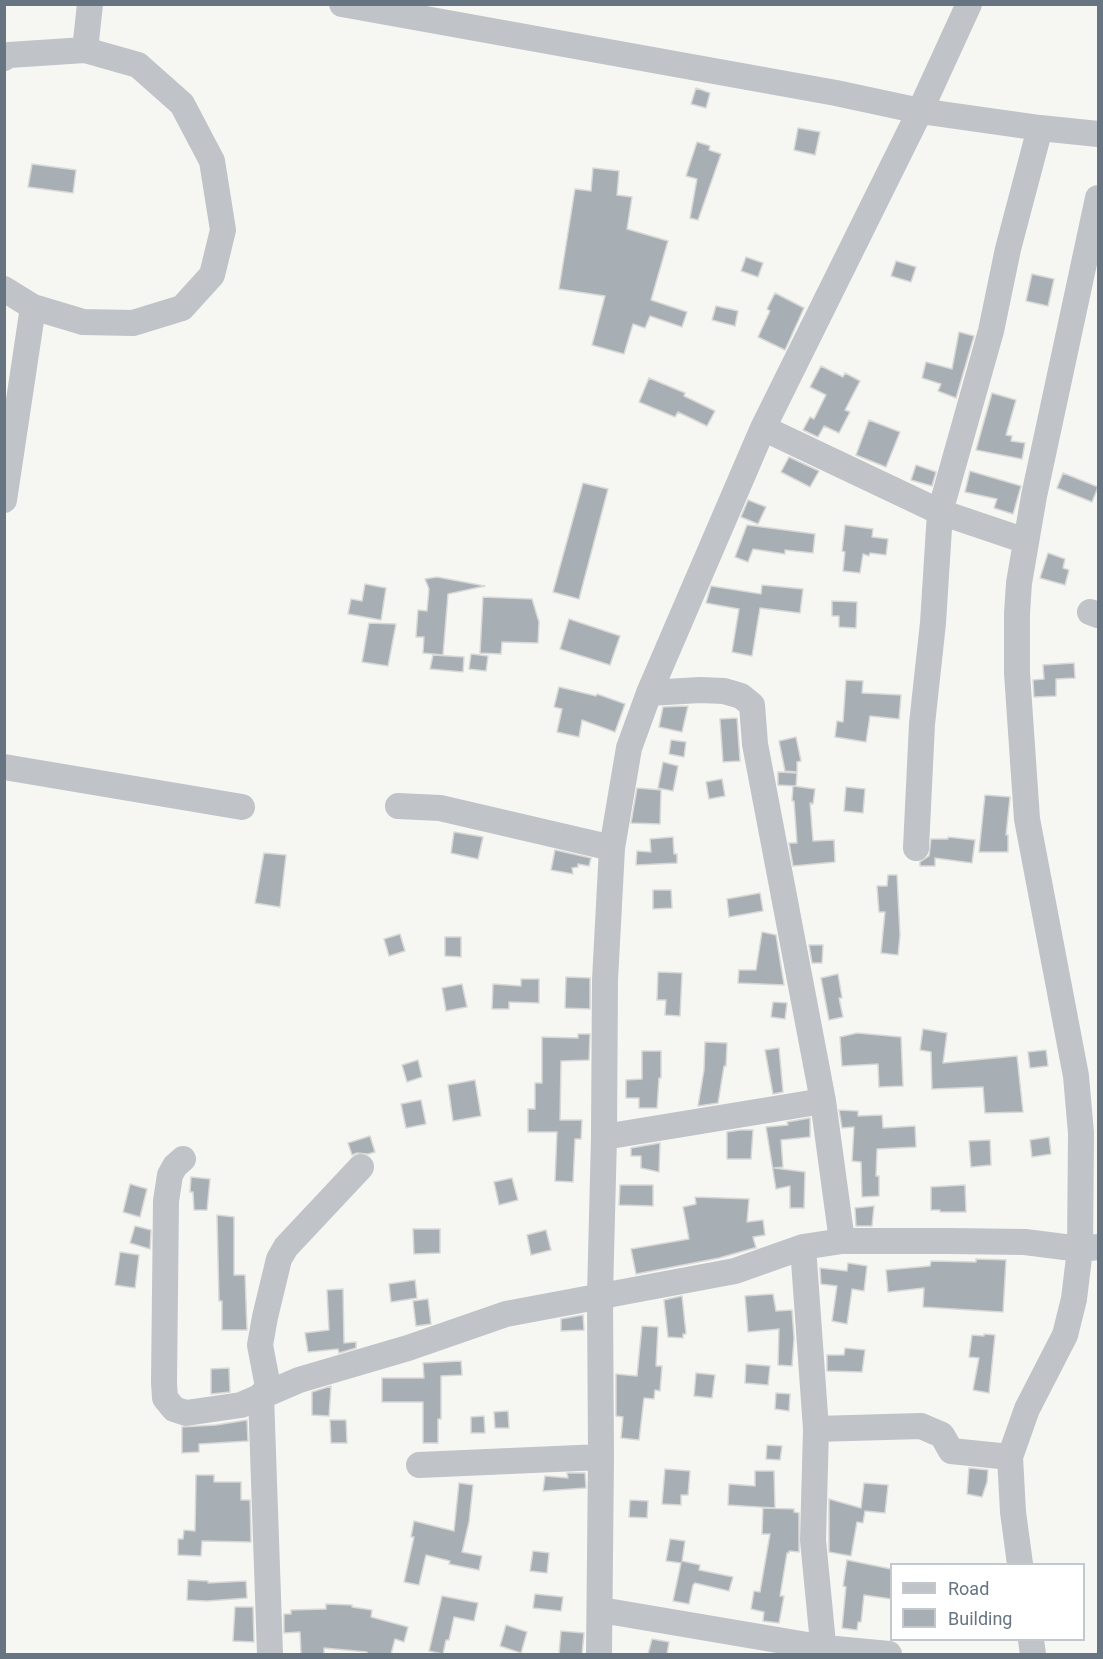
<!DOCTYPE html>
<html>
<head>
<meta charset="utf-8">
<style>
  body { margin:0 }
  #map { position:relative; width:1103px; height:1659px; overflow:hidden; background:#f6f6f3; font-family:Roboto,sans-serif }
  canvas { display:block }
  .frame { position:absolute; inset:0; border:6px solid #677582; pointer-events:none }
  .legend { position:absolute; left:890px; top:1563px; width:195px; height:78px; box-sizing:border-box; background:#fff; border:2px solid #c2c8cd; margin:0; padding:8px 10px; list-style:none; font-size:18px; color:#677582 }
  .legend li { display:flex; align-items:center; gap:12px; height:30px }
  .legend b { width:30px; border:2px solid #c2c8cd }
</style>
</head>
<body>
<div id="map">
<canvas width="1103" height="1659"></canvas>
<div class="frame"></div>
<ul class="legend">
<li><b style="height:8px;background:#c0c3c7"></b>Road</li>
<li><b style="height:16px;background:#a7aeb4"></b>Building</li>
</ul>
</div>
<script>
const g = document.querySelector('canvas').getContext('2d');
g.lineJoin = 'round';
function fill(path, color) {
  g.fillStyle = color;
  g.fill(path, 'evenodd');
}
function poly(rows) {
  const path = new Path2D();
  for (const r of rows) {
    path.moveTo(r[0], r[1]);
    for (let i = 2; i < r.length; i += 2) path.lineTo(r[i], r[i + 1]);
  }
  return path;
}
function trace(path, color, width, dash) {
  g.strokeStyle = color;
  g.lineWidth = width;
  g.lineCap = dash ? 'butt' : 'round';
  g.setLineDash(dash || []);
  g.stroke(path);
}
const building = poly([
  [696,88,710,93,706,108,691,104,696,88],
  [798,128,820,132,815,155,794,150,798,128],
  [697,142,710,146,709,150,721,154,698,220,690,218,697,179,686,176,697,142],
  [32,164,76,170,73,193,28,187,32,164],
  [593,168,619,171,617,195,632,197,627,229,668,241,651,300,687,312,682,327,650,316,645,328,633,324,624,354,592,345,605,296,559,289,575,189,591,191,593,168],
  [746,257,763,263,758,277,741,271,746,257],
  [896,261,916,267,911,282,891,276,896,261],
  [1032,274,1054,279,1048,306,1026,301,1032,274],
  [775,293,804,308,785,350,758,337,770,311,767,309,775,293],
  [716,306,738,311,735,326,712,320,716,306],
  [959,332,974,336,956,398,938,391,941,384,922,378,926,362,952,369,959,332],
  [821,366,843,377,845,373,860,381,845,410,850,412,839,433,824,426,818,437,803,430,810,417,814,419,826,395,810,387,821,366],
  [649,378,685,393,684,396,715,411,707,426,678,412,675,417,639,402,649,378],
  [992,393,1016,400,1006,435,1012,436,1011,441,1025,443,1022,459,976,450,992,393],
  [869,420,900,432,886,467,856,455,869,420],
  [789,457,819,471,810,487,781,472,789,457],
  [916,465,936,472,932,486,911,480,916,465],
  [970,471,1021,486,1013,514,994,508,997,499,965,492,970,471],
  [1063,473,1098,487,1092,502,1057,488,1063,473],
  [583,483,608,489,579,599,553,592,583,483],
  [748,500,766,507,758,524,741,517,748,500],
  [747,525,815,534,813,553,785,550,785,554,753,549,748,562,735,557,747,525],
  [845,525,873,529,872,537,888,539,886,555,870,553,869,556,863,554,860,573,843,571,845,552,842,551,845,525],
  [1048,553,1065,559,1063,568,1069,570,1065,585,1040,578,1048,553],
  [437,577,485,586,448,594,443,655,423,653,424,637,416,637,418,610,427,611,429,589,425,579,437,577],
  [365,584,386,588,381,620,348,614,351,599,362,601,365,584],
  [762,585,803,589,800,613,760,608,752,656,732,652,739,609,706,603,711,586,761,594,762,585],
  [483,597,532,599,539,622,538,643,502,642,501,654,480,653,483,597],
  [832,601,857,602,856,628,839,627,839,616,832,616,832,601],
  [569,619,620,636,610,665,560,649,569,619],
  [369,623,396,624,388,666,362,662,369,623],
  [471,654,488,656,486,671,469,669,471,654],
  [433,655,464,657,463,672,430,669,433,655],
  [1074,663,1075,678,1056,679,1056,696,1034,697,1033,680,1044,679,1043,665,1074,663],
  [846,680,863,681,862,693,901,695,899,719,870,716,866,742,835,737,837,721,843,722,846,680],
  [559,687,596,696,597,694,625,704,615,732,582,720,579,737,557,732,562,709,554,707,559,687],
  [688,706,682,732,659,727,663,707,688,706],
  [737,718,740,761,723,762,720,719,737,718],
  [796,737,801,761,797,762,797,772,785,771,779,741,796,737],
  [671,740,686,742,684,757,669,754,671,740],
  [663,762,678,766,673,791,658,788,663,762],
  [778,772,797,773,796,786,778,785,778,772],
  [722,779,725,796,709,799,706,782,722,779],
  [793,786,815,789,813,804,810,803,813,841,834,840,835,862,793,866,789,843,797,843,794,801,792,801,793,786],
  [846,787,865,789,863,813,844,811,846,787],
  [637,788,661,790,660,824,631,823,637,788],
  [985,795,1010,797,1006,835,1008,835,1008,852,979,852,985,795],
  [454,832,483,837,478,859,451,853,454,832],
  [673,837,674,854,677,854,677,863,636,865,637,851,651,852,650,839,673,837],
  [948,837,975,840,972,863,935,858,935,866,920,866,920,862,929,856,931,839,948,839,948,837],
  [555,850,591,858,589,866,578,864,578,867,572,868,573,874,551,870,555,850],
  [264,853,286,855,280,907,255,903,264,853],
  [888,875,897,875,900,935,898,955,881,953,885,912,879,912,877,886,887,886,888,875],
  [653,890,671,890,672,908,653,909,653,890],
  [760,893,763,911,729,917,727,899,760,893],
  [762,932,776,935,784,985,738,983,739,970,756,970,762,932],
  [400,934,405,951,389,956,384,939,400,934],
  [445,937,461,937,461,957,445,956,445,937],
  [809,945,823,945,822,963,812,963,809,945],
  [658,972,682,973,680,1016,665,1015,666,1000,657,1000,658,972],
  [838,974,842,998,839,998,843,1017,829,1020,821,978,838,974],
  [566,977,590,978,590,1009,565,1008,566,977],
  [521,979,539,979,539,1003,509,1002,509,1009,492,1009,493,984,521,986,521,979],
  [462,984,467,1007,446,1011,442,988,462,984],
  [773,1002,787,1003,785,1019,771,1017,773,1002],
  [923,1029,947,1033,943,1063,1017,1056,1023,1112,985,1113,983,1087,932,1089,931,1052,920,1050,923,1029],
  [857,1033,901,1037,903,1086,879,1087,878,1064,842,1066,840,1037,857,1033],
  [578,1034,590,1034,589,1060,561,1061,560,1120,582,1120,581,1139,575,1139,573,1182,555,1181,557,1132,528,1132,528,1109,535,1109,535,1083,542,1083,542,1037,578,1038,578,1034],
  [705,1042,727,1043,726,1066,724,1066,718,1103,698,1106,704,1070,705,1042],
  [779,1048,783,1092,773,1094,765,1050,779,1048],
  [1046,1050,1048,1066,1030,1068,1028,1052,1046,1050],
  [642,1051,661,1051,661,1078,659,1078,657,1108,639,1108,639,1098,626,1098,626,1080,642,1079,642,1051],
  [418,1060,422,1077,407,1082,402,1065,418,1060],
  [475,1080,481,1116,453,1121,448,1085,475,1080],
  [421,1100,426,1124,406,1128,401,1104,421,1100],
  [839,1110,858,1111,858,1116,882,1115,883,1128,915,1126,916,1147,877,1149,876,1176,879,1176,879,1196,862,1197,861,1162,852,1161,854,1127,842,1128,839,1110],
  [810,1118,810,1137,781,1140,783,1167,774,1168,805,1172,804,1208,790,1208,790,1186,776,1189,766,1127,788,1125,787,1122,810,1118],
  [740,1130,753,1130,751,1159,727,1159,727,1132,740,1130],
  [370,1136,375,1152,368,1154,357,1153,352,1155,348,1143,370,1136],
  [1049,1137,1051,1154,1032,1157,1030,1140,1049,1137],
  [990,1140,991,1165,971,1167,969,1141,990,1140],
  [660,1143,659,1172,641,1168,641,1156,631,1156,631,1148,660,1143],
  [191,1177,210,1179,207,1210,194,1210,193,1192,190,1192,191,1177],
  [512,1178,518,1200,499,1205,494,1182,512,1178],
  [130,1184,147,1189,140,1217,123,1212,130,1184],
  [620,1185,653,1185,653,1206,619,1205,620,1185],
  [965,1185,966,1212,940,1212,940,1210,931,1210,931,1187,965,1185],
  [695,1197,749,1199,747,1222,763,1220,765,1235,753,1237,756,1248,754,1248,719,1258,636,1274,631,1249,689,1239,683,1207,696,1204,695,1197],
  [874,1206,872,1226,856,1226,855,1208,874,1206],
  [217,1215,234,1217,234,1275,245,1275,247,1330,222,1330,222,1301,219,1301,217,1215],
  [135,1226,151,1230,150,1249,130,1243,135,1226],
  [413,1229,440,1229,440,1253,414,1254,413,1229],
  [546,1230,551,1250,531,1255,527,1235,546,1230],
  [120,1252,139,1255,135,1288,115,1285,120,1252],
  [976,1259,1006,1260,1003,1312,923,1307,924,1288,888,1292,886,1270,930,1266,931,1261,976,1262,976,1259],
  [848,1263,867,1266,864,1291,852,1289,847,1324,832,1321,837,1286,821,1284,820,1268,847,1271,848,1263],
  [415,1280,417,1298,391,1302,389,1284,415,1280],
  [343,1289,344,1343,356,1342,356,1348,339,1353,338,1349,308,1352,305,1333,329,1330,327,1290,343,1289],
  [773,1294,776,1311,792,1310,794,1338,792,1366,778,1365,779,1329,748,1332,745,1296,773,1294],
  [682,1296,686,1334,683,1334,683,1338,668,1337,664,1300,682,1296],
  [428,1299,431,1324,416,1326,413,1301,428,1299],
  [583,1315,584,1330,561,1331,561,1319,583,1315],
  [642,1326,658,1327,656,1366,662,1366,660,1391,655,1390,654,1399,644,1398,639,1440,621,1438,623,1417,616,1416,616,1374,637,1376,642,1326],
  [984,1334,995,1335,989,1393,973,1390,979,1358,969,1357,972,1335,984,1336,984,1334],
  [845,1348,865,1350,862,1372,827,1371,827,1355,844,1355,845,1348],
  [461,1361,462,1375,441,1376,441,1419,438,1419,438,1443,423,1443,423,1402,382,1402,382,1378,424,1378,423,1363,461,1361],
  [746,1364,770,1366,768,1385,745,1383,746,1364],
  [229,1368,230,1392,211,1394,211,1369,229,1368],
  [696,1373,715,1375,712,1398,694,1396,696,1373],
  [331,1386,329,1416,312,1415,312,1392,331,1386],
  [776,1393,790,1394,789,1411,775,1409,776,1393],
  [508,1411,509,1428,495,1428,494,1412,508,1411],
  [484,1416,485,1433,471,1433,471,1417,484,1416],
  [247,1420,248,1441,199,1444,199,1452,182,1453,182,1427,216,1425,247,1420],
  [330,1420,346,1420,347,1443,331,1443,330,1420],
  [767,1445,782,1446,780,1460,766,1459,767,1445],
  [969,1468,988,1470,987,1482,982,1497,967,1494,969,1468],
  [665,1469,690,1471,688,1495,681,1495,681,1505,662,1504,665,1469],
  [755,1471,774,1471,775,1508,728,1505,729,1484,755,1486,755,1471],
  [567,1473,585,1473,586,1488,543,1491,545,1476,568,1478,567,1473],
  [196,1475,214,1475,214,1482,241,1482,241,1500,250,1500,251,1542,202,1541,201,1556,178,1555,178,1539,183,1539,184,1530,195,1531,196,1475],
  [459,1483,473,1485,469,1522,462,1552,482,1556,479,1570,449,1564,450,1561,426,1555,419,1585,404,1582,414,1537,411,1537,414,1521,454,1531,459,1483],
  [864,1483,888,1485,885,1513,865,1511,863,1523,857,1522,851,1556,829,1552,829,1499,861,1508,864,1483],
  [630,1500,648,1501,647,1518,629,1517,630,1500],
  [763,1508,794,1509,794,1512,799,1513,799,1552,789,1551,789,1553,787,1553,780,1596,784,1596,779,1623,763,1621,764,1612,751,1609,754,1591,760,1592,770,1534,762,1534,763,1508],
  [670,1539,685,1541,682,1561,700,1565,699,1570,733,1577,729,1591,695,1583,693,1585,689,1604,673,1601,681,1563,666,1561,670,1539],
  [533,1551,549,1553,547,1573,530,1571,533,1551],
  [847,1560,891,1569,891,1599,864,1595,861,1622,858,1622,857,1630,842,1628,846,1587,843,1586,847,1560],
  [188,1580,208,1581,208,1583,246,1581,247,1598,207,1601,187,1600,188,1580],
  [535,1594,563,1597,561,1611,533,1608,535,1594],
  [442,1596,478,1603,474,1621,454,1617,449,1640,446,1640,443,1654,429,1651,442,1596],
  [326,1604,352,1605,352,1607,372,1610,371,1617,408,1627,404,1642,395,1639,391,1654,367,1654,367,1652,324,1648,324,1654,301,1654,300,1632,284,1633,284,1614,291,1614,291,1610,326,1609,326,1604],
  [235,1607,253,1607,254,1642,233,1641,235,1607],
  [506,1625,527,1632,521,1653,500,1646,506,1625],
  [561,1631,584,1633,582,1654,559,1654,561,1631],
  [652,1639,669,1642,667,1654,648,1654,652,1639]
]);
fill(building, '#a7aeb4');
trace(building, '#d8d8d6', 1.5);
trace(poly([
  [342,4,836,93,920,111,1040,128,1008,249,991,331,940,512,933,623,922,724,916,848],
  [85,50,90,4],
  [4,58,9,55,85,50,138,65,182,104,212,161,223,230,212,275,182,308,133,323,83,322,33,307,4,289],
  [1040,128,1098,134],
  [763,428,940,512,1026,541],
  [4,500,33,307],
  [1090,612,1098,615],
  [649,693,700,690,724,691,741,696,752,705,755,744,823,1101,842,1241],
  [4,767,242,807],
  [398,806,440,808,612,848],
  [604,1137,823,1101],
  [183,1159,175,1166,170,1175,166,1201,164,1383,165,1398,174,1409,186,1413,241,1405,299,1380,408,1348,506,1314,735,1271,803,1247,842,1241,950,1241,1025,1242,1080,1249,1098,1247],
  [803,1247,816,1429,813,1540,824,1654],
  [269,1392,260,1345,265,1317,279,1259,286,1247,361,1167],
  [261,1395,270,1654],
  [816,1429,921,1426,942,1435,951,1451,1010,1457],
  [419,1465,601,1457],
  [1020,1564,1013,1512,1010,1457,1027,1409,1065,1335,1074,1299,1080,1249,1081,1133,1076,1076,1027,819,1017,673,1017,613,1019,583,1034,496,1098,198],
  [601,1610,825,1648,889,1654],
  [1031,1640,1033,1654],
  [599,1654,601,1457,600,1295,604,1137,605,980,612,848,629,748,649,693,763,428,920,111,969,4]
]), '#c0c3c7', 26);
</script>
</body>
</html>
